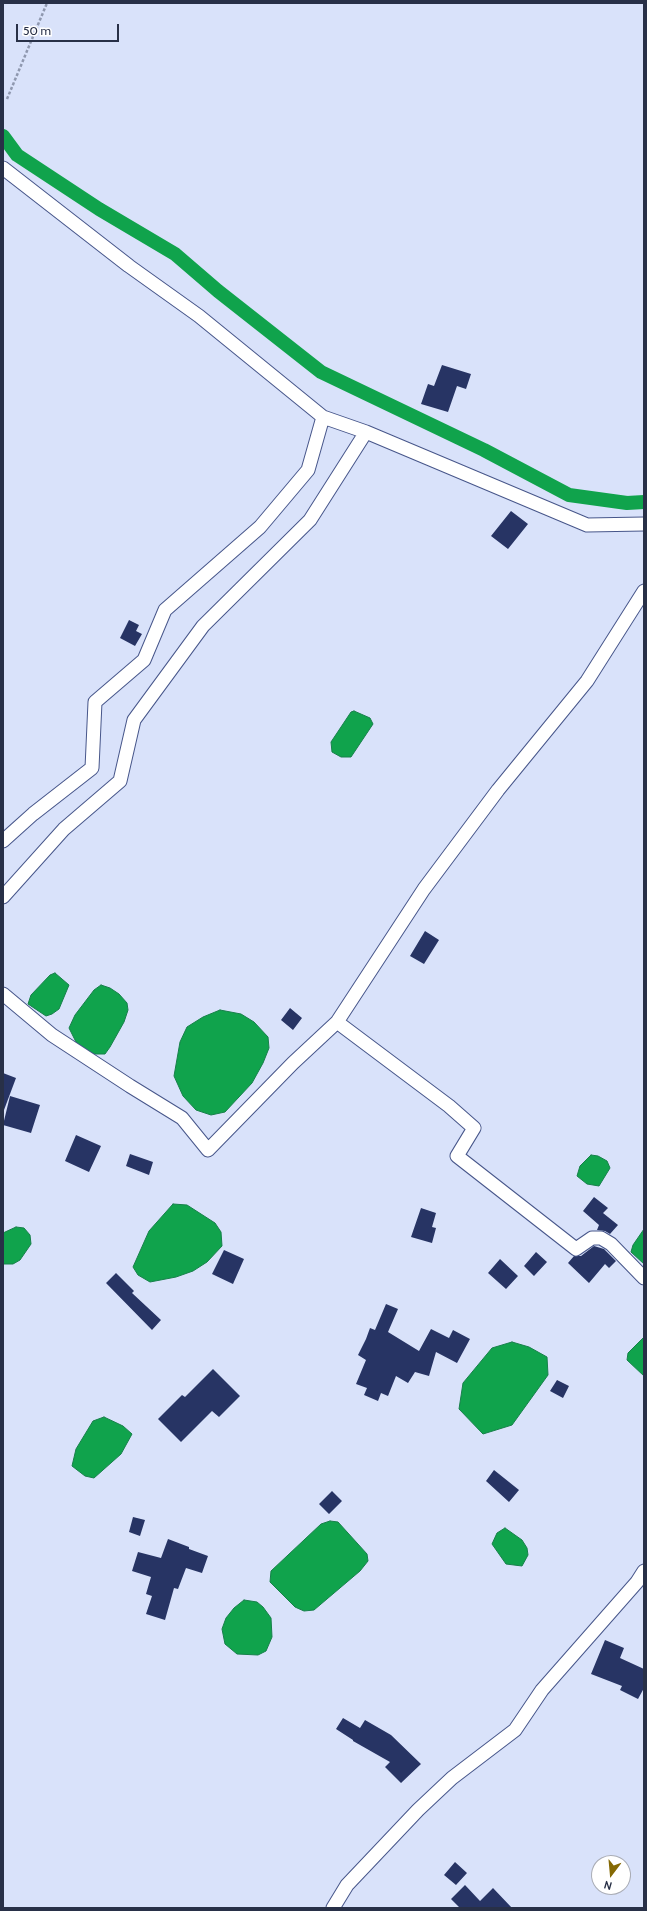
<!DOCTYPE html>
<html>
<head>
<meta charset="utf-8">
<style>
  body { margin:0 }
  #map { position:relative; width:647px; height:1911px; overflow:hidden; background:#d9e2fa; font-family:Cabin,sans-serif }
  canvas { display:block }
  .frame { position:absolute; inset:0; border:4px solid #283047; pointer-events:none }
  .north { position:absolute; left:591px; top:1855px; width:40px; height:40px; box-sizing:border-box; background:#fff; border:1px solid #a9acb5; border-radius:50%; rotate:196deg; font-size:11px; font-weight:700; line-height:16px; text-align:center; color:#283047 }
  .north::after { content:''; display:block; margin:auto; width:14px; height:18px; background:#856904; clip-path:polygon(50% 0,100% 100%,50% 72%,0 100%) }
  .scale { position:absolute; left:16px; top:24px; width:103px; height:18px; box-sizing:border-box; border:2px solid #283047; border-top:0; padding-left:5px; font-size:12px; line-height:14px; white-space:nowrap; color:#283047; -webkit-text-stroke:3px #fff; paint-order:stroke }
</style>
</head>
<body>
<div id="map">
<canvas width="647" height="1911"></canvas>
<div class="frame"></div>
<div class="north">N</div>
<div class="scale">50 m</div>
</div>
<script>
const g = document.querySelector('canvas').getContext('2d');
g.lineJoin = 'round';
function fill(path, color) {
  g.fillStyle = color;
  g.fill(path, 'evenodd');
}
function poly(rows) {
  const path = new Path2D();
  for (const r of rows) {
    path.moveTo(r[0], r[1]);
    for (let i = 2; i < r.length; i += 2) path.lineTo(r[i], r[i + 1]);
  }
  return path;
}
function trace(path, color, width, dash) {
  g.strokeStyle = color;
  g.lineWidth = width;
  g.lineCap = dash ? 'butt' : 'round';
  g.setLineDash(dash || []);
  g.stroke(path);
}
const water = poly([
  [354,711,370,718,373,724,351,757,341,757,332,752,331,742,351,712,354,711],
  [55,973,69,985,59,1009,52,1014,46,1016,28,1004,31,995,50,975,55,973],
  [101,985,110,988,119,994,127,1003,128,1010,124,1022,110,1047,105,1054,95,1054,85,1051,78,1046,69,1028,75,1015,94,990,101,985],
  [220,1010,241,1014,254,1022,268,1037,269,1048,263,1063,252,1083,225,1112,211,1115,196,1110,183,1096,174,1076,180,1042,187,1027,203,1017,220,1010],
  [591,1155,598,1156,607,1161,610,1168,599,1186,587,1184,577,1176,580,1166,591,1155],
  [173,1204,187,1205,215,1223,221,1232,222,1246,207,1262,193,1271,176,1277,150,1282,138,1275,133,1267,149,1231,173,1204],
  [16,1227,24,1228,30,1235,31,1244,20,1260,13,1264,3,1264,3,1233,16,1227],
  [644,1229,644,1264,631,1252,633,1245,644,1229],
  [644,1337,644,1376,627,1360,628,1353,644,1337],
  [512,1342,529,1347,547,1357,548,1375,512,1425,483,1434,459,1409,463,1383,492,1348,512,1342],
  [104,1417,123,1426,132,1434,121,1454,94,1478,85,1476,72,1466,76,1449,93,1421,104,1417],
  [330,1521,338,1522,367,1554,368,1561,360,1571,314,1610,304,1611,295,1607,270,1582,271,1571,321,1524,330,1521],
  [505,1528,522,1540,527,1548,528,1555,522,1566,506,1564,492,1544,497,1533,505,1528],
  [244,1600,257,1602,263,1607,271,1618,272,1637,266,1651,258,1655,237,1654,225,1644,222,1629,226,1618,234,1608,244,1600]
]);
fill(water, '#10a34c');
trace(water, '#17804a', 1);
trace(poly([
  [3,136,17,155,99,209,175,254,218,291,321,372,484,450,569,495,627,503,644,502]
]), '#10a34c', 14);
fill(poly([
  [442,365,471,374,466,389,457,386,448,412,421,404,428,384,434,386],
  [511,511,528,524,508,549,491,536],
  [129,620,139,625,136,631,142,634,135,646,120,638],
  [425,931,439,940,424,964,410,956],
  [290,1008,302,1018,293,1030,281,1020],
  [3,1073,16,1078,4,1110,3,1110],
  [10,1096,40,1105,31,1133,3,1125],
  [76,1135,101,1146,89,1172,65,1161],
  [130,1154,153,1162,149,1175,126,1166],
  [594,1197,608,1208,603,1213,618,1225,610,1234,605,1231,597,1230,599,1225,583,1211],
  [421,1208,436,1213,432,1227,436,1228,432,1243,411,1237],
  [594,1246,604,1249,616,1261,609,1268,605,1264,589,1283,568,1263,574,1256,581,1256],
  [224,1250,244,1259,233,1284,212,1274],
  [536,1252,547,1262,534,1276,524,1266],
  [500,1259,518,1276,506,1289,488,1273],
  [116,1273,134,1291,132,1293,161,1320,152,1330,106,1283],
  [386,1304,398,1309,388,1332,419,1351,431,1329,449,1338,453,1330,470,1339,457,1363,436,1352,429,1376,415,1372,408,1383,396,1376,388,1396,381,1393,378,1401,364,1395,367,1388,356,1384,366,1360,358,1355,366,1339,370,1328,375,1330],
  [213,1369,240,1396,219,1417,212,1411,181,1442,158,1419,182,1395,185,1397],
  [557,1380,569,1386,563,1398,550,1391],
  [494,1470,519,1490,509,1502,486,1481],
  [332,1491,342,1501,329,1514,319,1504],
  [133,1517,145,1520,140,1536,129,1532],
  [168,1539,189,1547,189,1549,208,1556,202,1573,186,1568,178,1589,174,1588,165,1620,146,1614,152,1596,146,1594,151,1577,132,1571,138,1552,161,1558],
  [605,1640,624,1648,620,1658,644,1669,644,1688,638,1699,620,1690,622,1686,591,1674],
  [343,1718,360,1728,365,1720,391,1735,421,1764,401,1783,385,1767,390,1762,353,1741,353,1740,336,1729],
  [455,1862,467,1873,456,1885,444,1875],
  [465,1885,480,1901,493,1888,512,1908,460,1908,451,1899]
]), '#273464');
const street = poly([
  [3,168,129,266,199,316,323,417,366,432,587,525,644,524],
  [3,841,33,814,92,768,95,702,144,660,165,610,260,527,308,470,323,417],
  [3,897,64,829,120,781,134,720,203,626,310,520,366,432],
  [3,994,52,1035,130,1086,182,1118,208,1150,293,1063,337,1022,424,889,498,790,587,681,644,591],
  [337,1022,449,1106,474,1128,457,1156,576,1249,592,1238,601,1238,611,1244,644,1278],
  [333,1908,347,1885,418,1810,452,1778,515,1730,542,1690,637,1582,644,1571]
]);
trace(street, '#47568a', 15);
trace(poly([
  [7,99,47,3]
]), '#8f98af', 2.5, [3, 2]);
trace(street, '#fff', 13);
</script>
</body>
</html>
